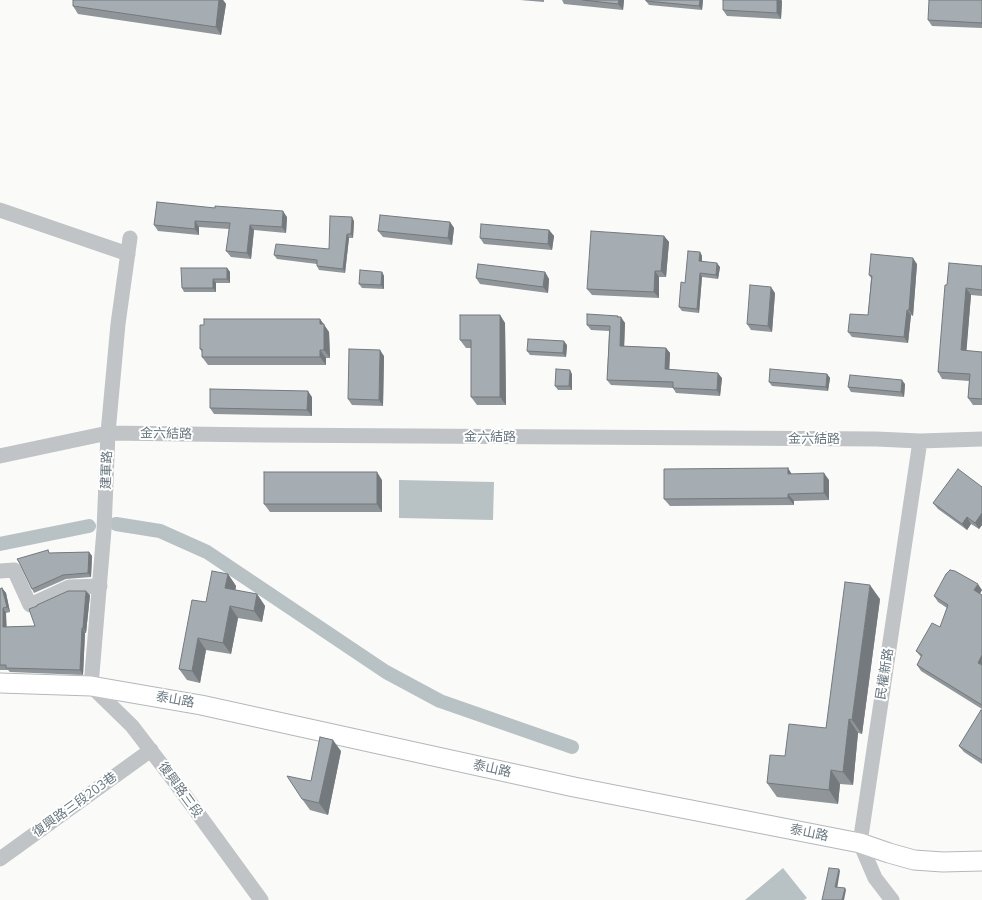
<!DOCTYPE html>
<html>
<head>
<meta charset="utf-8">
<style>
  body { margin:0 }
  canvas { display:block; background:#fafaf8 }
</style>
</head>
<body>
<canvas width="982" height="900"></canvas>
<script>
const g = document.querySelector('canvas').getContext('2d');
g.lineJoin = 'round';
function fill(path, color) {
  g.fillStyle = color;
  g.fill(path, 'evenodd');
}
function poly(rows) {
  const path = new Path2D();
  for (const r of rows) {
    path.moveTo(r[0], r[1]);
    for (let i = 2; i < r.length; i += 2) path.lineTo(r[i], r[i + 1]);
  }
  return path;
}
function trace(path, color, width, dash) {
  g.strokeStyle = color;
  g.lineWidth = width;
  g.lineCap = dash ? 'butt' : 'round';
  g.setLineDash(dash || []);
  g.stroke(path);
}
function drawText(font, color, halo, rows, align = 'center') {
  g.font = font + ' "Open Sans","Noto Sans TC",sans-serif';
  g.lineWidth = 4;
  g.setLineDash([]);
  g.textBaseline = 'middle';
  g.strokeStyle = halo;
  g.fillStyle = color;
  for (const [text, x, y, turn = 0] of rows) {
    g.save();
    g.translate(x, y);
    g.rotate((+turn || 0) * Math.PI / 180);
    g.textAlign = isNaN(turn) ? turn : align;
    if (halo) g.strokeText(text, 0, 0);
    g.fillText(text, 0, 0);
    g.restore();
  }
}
fill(poly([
  [399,480,494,482,493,520,399,518],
  [783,868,807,898,804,900,745,900]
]), '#b8c2c5');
trace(poly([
  [116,524,160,531,207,552,386,672,440,701,572,747],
  [0,544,89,526]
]), '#b8c2c5', 14);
const major = poly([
  [0,683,91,686,201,705,574,787,860,843,889,853,914,860,943,862,982,861]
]);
trace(major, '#b4b8bb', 21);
trace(poly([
  [0,210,128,254],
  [130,238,118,324,111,400,108,433,104,530,91,686,132,726,175,782,261,900],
  [0,456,108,433,263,435,876,439,920,441,982,439],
  [0,571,14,570,30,605,69,587,100,586],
  [0,859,151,750],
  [892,900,875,878,860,843,920,441]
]), '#c0c4c7', 15);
trace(major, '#fff', 19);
fill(poly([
  [73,0,223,0,226,4,221,35,78,14,73,6],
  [520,0,544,0,544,2],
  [562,0,624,0,623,10,564,4],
  [703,0,702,10,649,5,646,1],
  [723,0,781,0,782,1,781,19,727,16,723,10],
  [982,0,982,28,932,26,928,20],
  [157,202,287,217,286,233,254,230,251,259,231,257,226,251,229,229,199,227,199,235,158,231,154,225],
  [354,221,353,238,349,238,345,273,319,270,317,266,317,264,277,259,274,255,329,249],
  [450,222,454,228,452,245,383,237,378,231],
  [549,230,554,236,552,250,484,244,480,238],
  [664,236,669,242,666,277,659,277,659,298,592,295,587,289],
  [700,252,702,256,702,261,720,267,718,279,702,277,699,313,682,311,679,307,685,283],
  [917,264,913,316,911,315,908,343,852,337,848,332,868,315,871,278,869,275],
  [982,266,982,296,971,295,966,351,982,352,982,405,973,405,968,398,969,381,942,379,938,372,947,285],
  [227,268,230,272,230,283,216,283,216,292,184,292,182,288],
  [382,272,384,276,384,289,362,288,359,284],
  [545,272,549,279,548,293,480,284,476,278],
  [775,293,772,332,751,330,747,324],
  [500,315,505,323,506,405,477,405,471,397,471,348,466,348,460,340],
  [618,316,625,323,624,346,666,348,670,353,669,370,722,378,720,396,676,393,673,388,611,385,607,380,609,331,591,330,587,325],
  [320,319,329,332,330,358,326,358,326,365,208,365,202,357,202,352,200,349],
  [567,345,566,357,530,355,527,351],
  [384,356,383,406,352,405,348,399],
  [572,374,572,390,558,390,555,386],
  [827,374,830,378,828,391,772,386,769,382],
  [905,384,904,397,851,392,848,387],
  [312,397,312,416,214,414,210,408],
  [792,474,829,480,829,500,794,501,794,505,670,506,664,499],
  [382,480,382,512,270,512,264,504],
  [982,487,982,525,979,529,971,524,967,530,938,509,933,503],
  [89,552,92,556,91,577,66,579,34,593,32,589,20,564,17,559,50,553],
  [228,574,236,586,235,590,257,594,265,606,262,622,238,618,231,654,206,650,200,683,187,680,179,669,206,602],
  [2,588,6,593,10,612,6,613,6,627,35,626,90,595,86,633,85,633,83,675,10,672,8,670,0,670,0,589],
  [982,590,980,594,982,595,982,709,921,671,917,665,921,657,916,651,940,627,947,608,938,602,934,596],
  [880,599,862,734,858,733,853,785,840,784,838,804,777,797,767,783,785,756,826,728],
  [982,710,982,764,964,752,959,746],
  [341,751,328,815,310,810,302,799,311,781]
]), '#8f9599');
fill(poly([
  [219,0,223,0,226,4,221,35,216,27],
  [619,0,624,0,623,10,618,4],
  [700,0,703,0,702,10,699,6],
  [777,0,781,0,782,1,781,19,777,13],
  [283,211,287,217,286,233,282,227],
  [352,217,354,221,353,238,351,234],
  [195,221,199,227,199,235,195,229],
  [450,222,454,228,452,245,448,238],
  [250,225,254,230,251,259,247,253],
  [549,230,554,236,552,250,548,244],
  [347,234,349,238,345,273,343,269],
  [664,236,669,242,666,277,661,271],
  [700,252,702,256,702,265,699,261],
  [913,258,917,264,913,316,909,310],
  [717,263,720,267,718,279,716,275],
  [227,268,230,272,230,283,227,279],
  [655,271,659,277,659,298,654,292],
  [382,272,384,276,384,289,381,285],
  [545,272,549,279,548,293,543,287],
  [700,273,702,277,699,313,697,309],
  [213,279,216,283,216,292,213,288],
  [771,287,775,293,772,332,768,326],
  [966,288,971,295,966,357,961,350],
  [907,310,911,315,908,343,904,337],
  [500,315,505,323,506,405,500,397],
  [618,316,621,321,621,317,625,323,624,351,620,346],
  [320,319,329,332,330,358,324,350,320,324],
  [564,341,567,345,566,357,563,353],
  [666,348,670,353,669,375,665,369],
  [320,350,326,358,326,365,320,357],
  [380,350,384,356,383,406,379,400],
  [570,370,572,374,572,390,569,386],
  [718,373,722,378,720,396,717,390],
  [827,374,830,378,828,391,826,387],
  [902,380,905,384,904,397,901,392],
  [308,391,312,397,312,416,307,410],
  [788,468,793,476,788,474],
  [377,472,382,480,382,512,377,504],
  [824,473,829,480,829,500,824,493],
  [788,494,794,501,794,505,788,498],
  [982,513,982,525,979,529,975,523],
  [967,517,971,524,967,530,962,524],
  [89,552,92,556,91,577,88,573],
  [228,574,236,586,234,600,225,588],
  [978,584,982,590,978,596,974,590],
  [870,585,880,599,862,734,852,720],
  [2,588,6,593,10,612,7,607],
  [86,591,90,595,86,633,83,628],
  [257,594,265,606,262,622,254,611],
  [230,606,238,618,231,654,223,643],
  [3,608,6,613,7,632,3,627],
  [82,628,85,633,83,675,80,670],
  [198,638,206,650,200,683,192,671],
  [982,655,982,669,978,663],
  [849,719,858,733,853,785,843,772],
  [333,740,341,751,328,815,319,803],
  [831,770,840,784,838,804,829,790],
  [839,869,840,871,837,889,835,887],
  [845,888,846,890,844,900,842,900]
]), '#74797d');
const building = poly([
  [73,0,219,0,216,27,73,6,73,0],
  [583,0,619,0,618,4,583,0],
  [646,0,700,0,699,6,646,1,646,0],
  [723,0,777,0,777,13,723,10,723,0],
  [929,0,982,0,982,23,928,20,929,0],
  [157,202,215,208,215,206,283,211,282,227,250,225,247,253,226,251,230,223,195,221,195,229,154,225,157,202],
  [380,215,450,222,448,238,378,231,380,215],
  [330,216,352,217,351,234,347,234,343,269,317,266,317,260,274,255,276,244,329,249,330,216],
  [481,224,549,230,548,244,480,238,481,224],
  [591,231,664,236,661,271,655,271,654,292,587,289,591,231],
  [688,251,700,252,699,261,717,263,716,275,700,273,697,309,679,307,681,282,685,283,688,251],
  [871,254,913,258,909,310,907,310,904,337,848,332,850,314,868,315,872,276,869,275,871,254],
  [949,263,982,266,982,290,966,288,961,350,982,352,982,399,968,398,970,374,938,372,945,285,947,285,949,263],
  [478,264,545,272,543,287,476,278,478,264],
  [181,268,227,268,227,279,213,279,213,288,182,288,181,268],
  [360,270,382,272,381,285,359,284,360,270],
  [750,285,771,287,768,326,747,324,750,285],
  [587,314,618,316,617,317,621,317,620,346,666,348,665,369,718,373,717,390,673,388,673,382,607,380,610,326,587,325,587,314],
  [460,315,500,315,500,397,471,397,471,340,460,340,460,315],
  [204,319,320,319,320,324,324,324,324,350,320,350,320,357,202,357,202,349,200,349,200,325,204,325,204,319],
  [528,339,564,341,563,353,527,351,528,339],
  [349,349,380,350,379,400,348,399,349,349],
  [556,369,570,370,569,386,555,386,556,369],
  [770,369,827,374,826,387,769,382,770,369],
  [850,375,902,380,901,392,848,387,850,375],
  [210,389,308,391,307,410,210,408,210,389],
  [788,468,788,474,824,473,824,493,788,494,788,498,664,499,664,469,788,468],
  [958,469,982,487,982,513,975,523,967,517,962,524,933,503,958,469],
  [264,472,377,472,377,504,264,504,264,472],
  [48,550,49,553,89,552,88,573,63,575,32,589,19,562,17,559,48,550],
  [950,570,955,571,978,584,974,590,982,595,982,655,978,663,982,665,982,705,917,665,922,655,916,651,932,623,940,627,948,605,934,596,946,574,950,570],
  [212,571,228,574,225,588,257,594,254,611,230,606,223,643,198,638,192,671,179,669,192,600,206,602,212,571],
  [845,582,870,585,852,720,849,719,843,772,831,770,829,790,767,783,770,755,785,756,789,724,826,728,845,582],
  [2,588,7,607,3,608,3,627,35,626,29,609,37,606,37,605,68,591,86,591,83,628,82,628,80,670,6,668,6,665,0,665,0,589,2,588],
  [981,710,982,710,982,760,959,746,981,710],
  [320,737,333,740,319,803,302,799,287,776,311,781,320,737],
  [829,868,839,869,835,887,845,888,842,900,822,900,829,868]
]);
fill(building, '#a6adb2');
trace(building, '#74797d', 1);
drawText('13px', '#68767f', '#fff', [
  ["金六結路",166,434,1],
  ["金六結路",490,437],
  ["金六結路",814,439],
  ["建軍路",107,470,-88],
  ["民權新路",885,674,-81],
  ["泰山路",175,700,10],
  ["泰山路",492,769,12],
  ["復興路三段",180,790,54],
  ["復興路三段203巷",75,805,-36],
  ["泰山路",809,833,11]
]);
</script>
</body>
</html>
